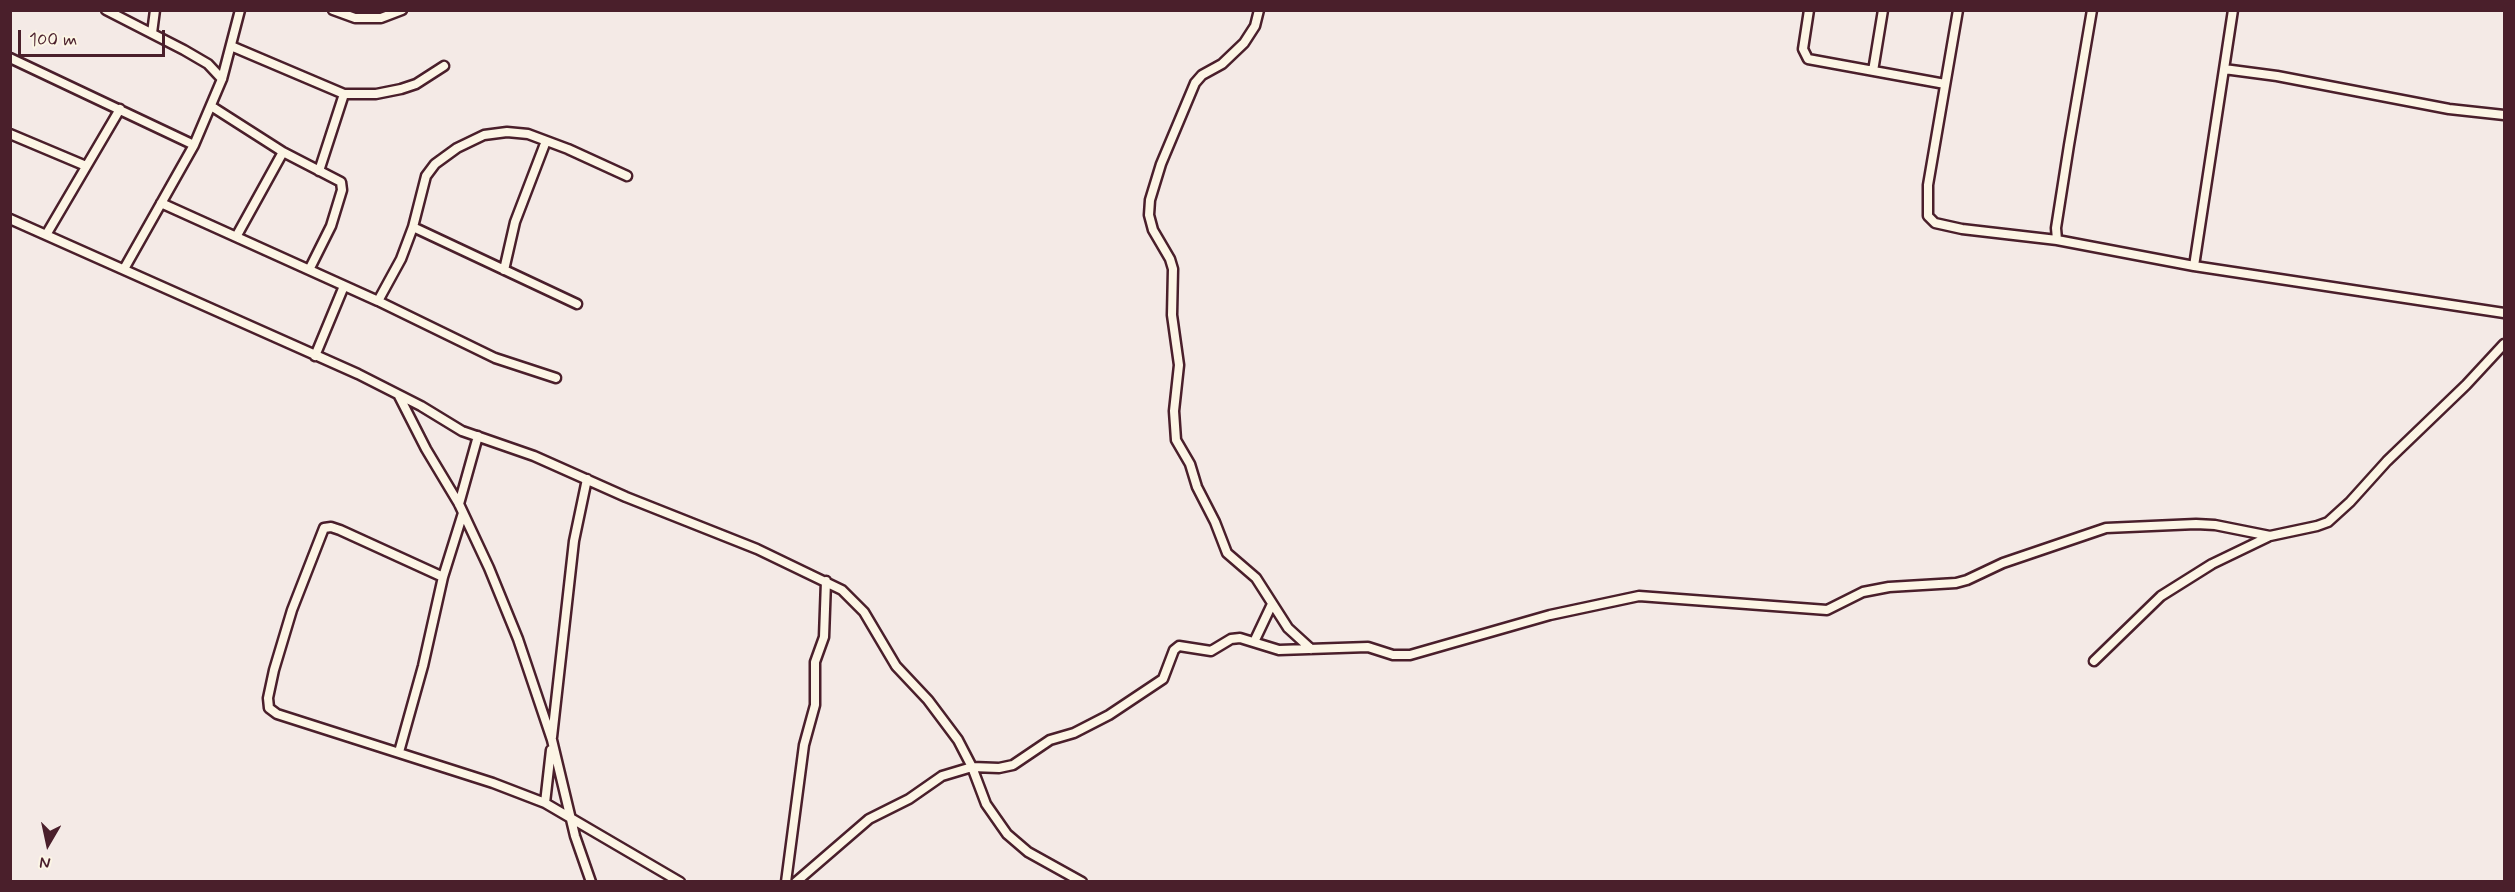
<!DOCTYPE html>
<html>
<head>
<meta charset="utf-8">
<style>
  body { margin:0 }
  #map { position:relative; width:2515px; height:892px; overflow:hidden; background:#f4eae6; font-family:Mynerve,sans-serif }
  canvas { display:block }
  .frame { position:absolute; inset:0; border:12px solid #4a1f2b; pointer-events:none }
  .north { position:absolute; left:18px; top:814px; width:60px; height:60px; -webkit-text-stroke:4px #fcf5e5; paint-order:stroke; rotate:189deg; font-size:16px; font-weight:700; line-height:24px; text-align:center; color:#4a1f2b }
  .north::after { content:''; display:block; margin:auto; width:21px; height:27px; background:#4a1f2b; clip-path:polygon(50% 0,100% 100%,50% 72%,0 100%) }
  .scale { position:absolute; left:18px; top:30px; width:147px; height:27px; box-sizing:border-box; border:3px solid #4a1f2b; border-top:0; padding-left:8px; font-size:18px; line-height:21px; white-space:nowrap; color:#4a1f2b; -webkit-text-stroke:4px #fcf5e5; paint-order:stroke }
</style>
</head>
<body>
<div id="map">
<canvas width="2515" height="892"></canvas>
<div class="frame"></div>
<div class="north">N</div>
<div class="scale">100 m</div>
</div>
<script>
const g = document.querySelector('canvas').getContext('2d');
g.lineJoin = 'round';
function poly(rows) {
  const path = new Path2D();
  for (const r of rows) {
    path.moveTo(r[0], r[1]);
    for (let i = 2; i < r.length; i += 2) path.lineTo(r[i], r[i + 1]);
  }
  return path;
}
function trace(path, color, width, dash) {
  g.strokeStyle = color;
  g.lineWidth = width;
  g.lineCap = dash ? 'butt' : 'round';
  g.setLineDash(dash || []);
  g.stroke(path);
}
const street = poly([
  [106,10,184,50,208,64,222,79],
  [333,10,355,18,381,18,402,10],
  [1259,10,1255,26,1244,43,1222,64,1202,75,1195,83,1161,164,1150,200,1149,215,1153,230,1170,259,1173,269,1172,315,1179,365,1174,411,1176,440,1190,464,1197,487,1215,522,1227,553,1256,578,1288,628,1311,649],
  [1809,10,1803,49,1808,59,1945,84],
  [1958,10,1928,185,1928,216,1935,223,1962,229,2057,240],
  [2092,10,2069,145,2056,228,2057,240,2194,266,2504,313],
  [152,33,155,10],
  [231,46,344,94,376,94,401,89,416,84,444,66],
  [10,58,194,145],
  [2224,69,2277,76,2449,109,2504,115],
  [1873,71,1883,10],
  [211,106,283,152,341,182,342,190,331,226,309,270],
  [10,134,86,166],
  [319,171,344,94],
  [161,203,378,301,495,358,556,378],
  [10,219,358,374,421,406,462,431,534,456,626,497,757,549,842,590,864,612,896,666,928,700,958,740,972,767,986,804,1007,834,1028,852,1082,882],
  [413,227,577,304],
  [46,235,120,109],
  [236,237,283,152],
  [2194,266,2233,10],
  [124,269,194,145,222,79,240,10],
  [504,270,515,222,546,141],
  [378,301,401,259,413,227,426,176,435,164,457,148,484,135,507,132,528,134,568,149,627,176],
  [315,356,344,286],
  [399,396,426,449,459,504,489,568,518,639,552,740,575,836,591,882],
  [459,504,478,436],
  [443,577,340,530,331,527,324,528,292,610,274,670,268,698,269,708,277,714,493,783,545,803,680,882],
  [1254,642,1272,604],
  [2094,661,2161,596,2212,564,2268,537],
  [552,737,574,541,587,479],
  [399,752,423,666,443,577,463,513],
  [545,803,551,750],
  [786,882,804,745,815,705,815,662,824,637,826,581],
  [796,882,869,819,909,799,942,776,972,767,999,768,1013,765,1050,740,1074,733,1109,715,1163,679,1174,650,1179,646,1211,651,1231,639,1240,638,1279,650,1368,647,1393,655,1410,655,1550,615,1639,596,1827,610,1863,592,1889,587,1956,583,1967,580,2003,563,2106,528,2196,524,2215,525,2270,536,2317,526,2328,522,2350,502,2387,461,2466,385,2504,344]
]);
trace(street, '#4a1f2b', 13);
trace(street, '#fcf5e5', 8);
</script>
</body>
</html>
